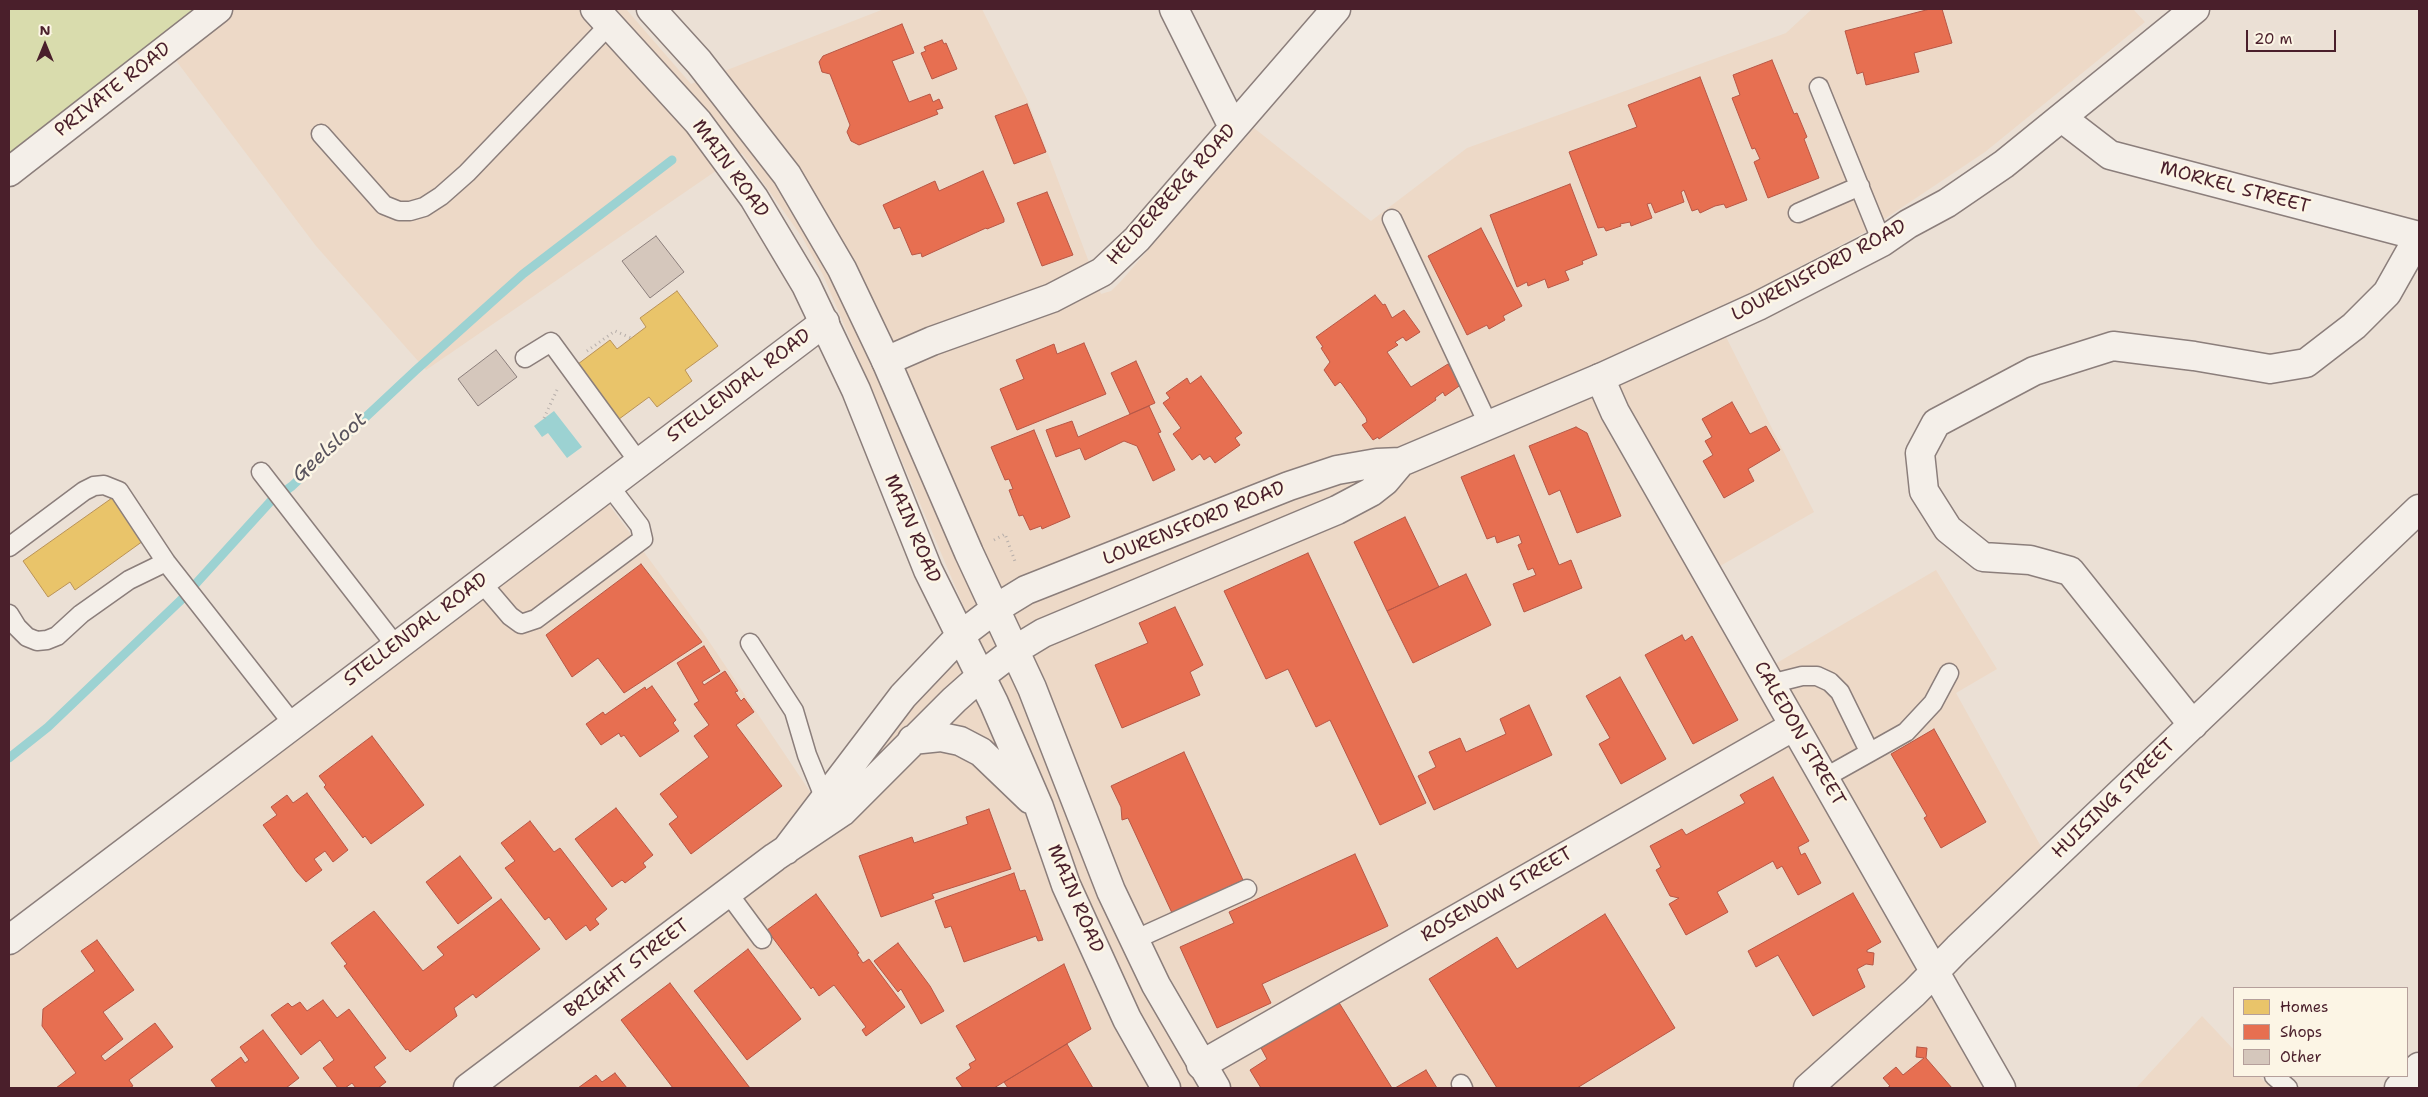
<!DOCTYPE html>
<html>
<head>
<meta charset="utf-8">
<style>
  body { margin:0 }
  #map { position:relative; width:2428px; height:1097px; overflow:hidden; background:#ebe0d5; font-family:"Shantell Sans",sans-serif }
  canvas { display:block }
  .frame { position:absolute; inset:0; border:10px solid #4a1f2b; pointer-events:none }
  .legend { position:absolute; left:2233px; top:987px; width:175px; height:90px; box-sizing:border-box; background:#fcf5e5; border:1px solid #b59f9b; margin:0; padding:6px 9px; list-style:none; font-size:15px; color:#4a1f2b }
  .legend li { display:flex; align-items:center; gap:10px; height:25px }
  .legend b { width:25px; border:1px solid #b59f9b }
  .north { position:absolute; left:20px; top:20px; width:50px; height:50px; -webkit-text-stroke:4px #fcf5e5; paint-order:stroke; rotate:0deg; font-size:14px; font-weight:700; line-height:20px; text-align:center; color:#4a1f2b }
  .north::after { content:''; display:block; margin:auto; width:18px; height:22px; background:#4a1f2b; clip-path:polygon(50% 0,100% 100%,50% 72%,0 100%) }
  .scale { position:absolute; left:2246px; top:30px; width:90px; height:22px; box-sizing:border-box; border:2px solid #4a1f2b; border-top:0; padding-left:6px; font-size:15px; line-height:18px; white-space:nowrap; color:#4a1f2b; -webkit-text-stroke:4px #fcf5e5; paint-order:stroke }
</style>
</head>
<body>
<div id="map">
<canvas width="2428" height="1097"></canvas>
<div class="frame"></div>
<ul class="legend">
<li><b style="height:14px;background:#e9c46a"></b>Homes</li>
<li><b style="height:14px;background:#e76f51"></b>Shops</li>
<li><b style="height:14px;background:#d5c7bc"></b>Other</li>
</ul>
<div class="north">N</div>
<div class="scale">20 m</div>
</div>
<script>
const g = document.querySelector('canvas').getContext('2d');
g.lineJoin = 'round';
function fill(path, color) {
  g.fillStyle = color;
  g.fill(path, 'evenodd');
}
function poly(rows) {
  const path = new Path2D();
  for (const r of rows) {
    path.moveTo(r[0], r[1]);
    for (let i = 2; i < r.length; i += 2) path.lineTo(r[i], r[i + 1]);
  }
  return path;
}
function trace(path, color, width, dash) {
  g.strokeStyle = color;
  g.lineWidth = width;
  g.lineCap = dash ? 'butt' : 'round';
  g.setLineDash(dash || []);
  g.stroke(path);
}
function drawText(font, color, halo, rows, align = 'center') {
  g.font = font + ' "Shantell Sans",sans-serif';
  g.lineWidth = 5;
  g.setLineDash([]);
  g.textBaseline = 'middle';
  g.strokeStyle = halo;
  g.fillStyle = color;
  for (const [text, x, y, turn = 0] of rows) {
    g.save();
    g.translate(x, y);
    g.rotate((+turn || 0) * Math.PI / 180);
    g.textAlign = isNaN(turn) ? turn : align;
    if (halo) g.strokeText(text, 0, 0);
    g.fillText(text, 0, 0);
    g.restore();
  }
}
fill(poly([
  [214,9,626,9,691,84,884,9,982,9,1028,101,1101,294,1111,291,1122,280,1254,128,1371,221,1467,148,1786,33,1812,9,2133,9,2145,22,1985,152,1865,232,1759,288,1720,325,1814,512,1708,573,1763,671,1936,570,1997,669,1956,693,2049,861,1934,974,2000,1088,9,1088,9,934,599,491,702,631,821,808,975,633,823,275,802,237,742,153,426,370,316,246,165,46],
  [2202,1016,2234,1050,2234,1076,2259,1076,2271,1088,2136,1088]
]), '#edd9c7');
fill(poly([
  [9,9,200,9,9,162]
]), '#d9dcad');
fill(poly([
  [554,411,582,447,567,458,548,433,542,437,534,426]
]), '#9cd2d2');
const homes = poly([
  [677,291,718,346,685,370,692,381,657,407,649,397,615,422,574,367,610,340,617,349,646,327,640,318,677,291],
  [112,498,143,541,75,590,70,582,48,597,23,561,112,498]
]);
fill(homes, '#e9c46a');
trace(homes, '#b99257', 1);
const shops = poly([
  [1930,9,1942,9,1952,43,1914,53,1919,72,1866,85,1863,72,1857,74,1845,31,1930,9],
  [902,24,914,53,892,61,909,102,930,94,933,102,939,99,943,108,936,110,938,114,859,145,851,141,847,132,850,125,830,74,822,72,819,62,823,56,902,24],
  [942,40,944,44,946,43,957,69,932,79,921,53,926,51,924,47,942,40],
  [1772,60,1794,114,1797,113,1807,137,1804,139,1819,178,1768,198,1754,162,1760,159,1755,148,1752,149,1732,98,1740,95,1733,75,1772,60],
  [1700,77,1747,200,1726,208,1724,204,1715,206,1700,213,1698,209,1692,211,1684,190,1681,192,1684,202,1655,213,1651,203,1647,204,1652,218,1631,226,1630,222,1620,224,1621,226,1606,231,1604,227,1598,228,1569,152,1637,127,1628,105,1700,77],
  [1027,104,1046,152,1014,164,995,116,1027,104],
  [983,171,1004,219,1004,222,987,229,986,228,922,257,921,253,912,255,900,227,894,229,883,205,935,181,939,191,983,171],
  [1570,184,1597,255,1582,261,1583,264,1565,271,1569,280,1548,288,1545,279,1528,286,1527,282,1517,287,1490,215,1570,184],
  [1047,192,1073,255,1042,266,1017,203,1047,192],
  [1481,228,1522,306,1503,316,1505,320,1489,329,1487,325,1467,335,1428,256,1481,228],
  [1375,295,1383,305,1385,304,1392,318,1404,310,1420,332,1406,341,1403,337,1395,342,1398,345,1387,352,1411,387,1448,364,1462,384,1445,396,1443,392,1435,398,1436,400,1379,439,1378,437,1373,440,1362,425,1367,422,1366,418,1342,384,1340,382,1335,386,1324,370,1330,362,1321,348,1323,347,1316,337,1375,295],
  [1084,343,1106,394,1017,430,1000,389,1024,379,1016,360,1054,344,1057,354,1084,343],
  [1136,361,1155,403,1130,414,1111,373,1136,361],
  [1201,376,1242,433,1235,438,1240,445,1215,463,1210,456,1204,460,1200,454,1192,460,1173,434,1181,428,1163,403,1170,398,1166,393,1187,378,1190,384,1201,376],
  [1732,402,1750,434,1766,426,1780,450,1748,469,1754,481,1724,498,1703,461,1713,455,1705,441,1712,437,1702,419,1732,402],
  [1149,406,1161,432,1158,433,1175,470,1153,481,1137,446,1124,441,1085,460,1080,448,1056,457,1046,430,1072,421,1078,437,1149,406],
  [1576,427,1587,433,1621,516,1577,533,1560,490,1549,495,1529,446,1576,427],
  [1034,430,1070,517,1042,529,1041,526,1030,530,1023,515,1019,516,1009,490,1013,489,1009,479,1005,480,991,447,1034,430],
  [1514,455,1559,565,1571,560,1582,588,1524,612,1513,584,1536,575,1533,568,1528,570,1518,545,1522,543,1519,535,1497,543,1495,536,1487,539,1461,477,1514,455],
  [1405,517,1439,587,1387,611,1354,542,1405,517],
  [1308,553,1426,803,1380,825,1330,720,1316,727,1288,669,1266,679,1224,591,1308,553],
  [641,564,702,642,624,693,598,658,572,677,546,635,641,564],
  [1466,574,1491,625,1413,663,1387,611,1466,574],
  [1175,607,1203,665,1190,672,1200,695,1122,728,1095,665,1148,643,1139,623,1175,607],
  [1682,635,1685,641,1692,636,1738,720,1693,744,1645,655,1682,635],
  [704,646,720,671,702,682,704,685,725,671,738,691,735,692,741,701,744,698,754,712,736,725,782,786,691,854,669,824,678,817,660,794,709,757,694,736,709,725,694,704,699,701,677,663,704,646],
  [1620,677,1666,759,1621,784,1599,744,1610,738,1586,696,1620,677],
  [652,686,676,720,673,723,679,731,640,757,624,735,621,737,619,733,601,745,586,724,603,712,605,715,645,687,646,690,652,686],
  [1529,705,1552,755,1434,810,1418,776,1436,767,1429,752,1460,738,1466,752,1506,734,1500,719,1529,705],
  [1934,729,1986,822,1941,848,1924,818,1927,816,1891,754,1934,729],
  [372,736,424,805,371,844,365,836,363,838,324,787,326,785,319,776,372,736],
  [1184,752,1243,880,1172,913,1128,818,1122,820,1121,807,1111,786,1184,752],
  [1773,777,1809,841,1798,847,1801,855,1805,853,1821,883,1798,895,1782,866,1777,869,1773,861,1717,892,1728,912,1686,935,1669,904,1679,898,1670,896,1656,870,1661,867,1650,846,1682,829,1686,835,1745,803,1740,795,1773,777],
  [307,793,348,850,333,862,325,851,314,859,322,870,306,882,297,872,263,825,277,815,271,807,287,795,293,803,307,793],
  [616,808,653,855,643,863,646,867,625,883,622,880,612,887,575,839,616,808],
  [989,809,1011,869,932,894,934,898,881,917,859,856,912,837,914,843,968,824,966,817,989,809],
  [530,821,554,852,560,848,607,909,595,919,599,924,590,931,586,925,566,940,549,917,545,920,505,868,515,861,501,843,530,821],
  [1355,854,1388,926,1262,984,1271,1003,1217,1028,1180,947,1234,923,1229,912,1355,854],
  [460,856,492,898,458,924,426,882,460,856],
  [1014,873,1020,891,1025,890,1043,940,1038,941,1036,936,964,962,951,926,945,928,935,901,1014,873],
  [1853,893,1881,942,1867,950,1867,952,1874,953,1873,965,1866,964,1857,969,1865,987,1813,1016,1778,955,1756,967,1748,951,1853,893],
  [816,894,859,953,857,954,863,963,869,959,905,1007,866,1036,862,1030,866,1027,834,985,819,996,813,987,811,989,767,930,816,894],
  [501,899,540,949,476,998,473,994,454,1008,457,1016,410,1052,408,1049,406,1050,344,966,347,964,331,943,374,911,423,971,444,955,437,947,501,899],
  [1605,914,1675,1028,1577,1088,1497,1088,1429,979,1497,937,1517,969,1605,914],
  [97,940,134,990,103,1012,123,1039,101,1056,105,1061,155,1023,173,1047,129,1080,133,1086,129,1088,56,1088,76,1073,42,1026,43,1009,95,971,81,951,97,940],
  [898,943,930,986,944,1011,921,1024,901,989,898,992,874,961,898,943],
  [748,949,801,1019,747,1060,694,991,748,949],
  [1064,964,1091,1029,994,1088,963,1088,956,1078,971,1068,969,1064,976,1060,956,1026,1064,964],
  [670,983,750,1088,673,1088,621,1020,670,983],
  [323,1000,337,1018,349,1009,386,1058,374,1067,386,1082,378,1088,356,1088,352,1083,345,1088,338,1088,323,1068,334,1060,320,1040,301,1055,271,1015,288,1003,292,1007,300,1002,307,1011,323,1000],
  [1338,1001,1392,1088,1261,1088,1250,1070,1267,1059,1261,1048,1338,1001],
  [263,1030,299,1078,286,1088,217,1088,211,1080,241,1057,245,1063,249,1060,240,1047,263,1030],
  [1067,1044,1093,1088,1008,1088,1004,1082,1067,1044],
  [1917,1047,1927,1048,1926,1058,1952,1088,1887,1088,1890,1086,1883,1078,1896,1067,1903,1075,1924,1058,1916,1057,1917,1047],
  [1426,1070,1437,1088,1395,1088,1426,1070],
  [615,1073,627,1088,578,1088,596,1075,602,1082,615,1073]
]);
fill(shops, '#e76f51');
trace(shops, '#b85746', 1);
trace(poly([
  [9,758,48,727,181,600,270,502,292,486,416,370,523,274,672,160]
]), '#9cd2d2', 9);
const building = poly([
  [656,236,684,272,650,298,622,261,656,236],
  [496,350,517,377,478,406,458,379,496,350]
]);
fill(building, '#d5c7bc');
trace(building, '#8b7e7b', 1);
const lane = poly([
  [1819,87,1882,242],
  [321,134,384,205,399,211,410,211,424,207,441,196,467,173,610,24],
  [1798,213,1860,186],
  [1392,219,1489,426],
  [525,358,551,342,638,461],
  [261,472,396,646],
  [9,547,84,491,94,486,104,485,119,491,166,562,293,724],
  [481,582,510,616,521,624,536,619,643,539,640,526,608,484],
  [9,614,17,627,27,637,37,641,47,640,57,636,81,614,129,580,166,562],
  [750,643,794,711,807,755,825,799],
  [1770,684,1802,676,1817,676,1830,682,1840,692,1869,751],
  [1824,778,1906,732,1933,703,1949,673],
  [728,893,762,939],
  [1134,940,1247,889],
  [2274,1076,2288,1088],
  [1461,1084,1463,1088]
]);
const street = poly([
  [1174,9,1233,127],
  [2062,118,2110,155,2419,236],
  [9,172,218,9],
  [886,361,932,341,1052,298,1102,272,1137,239,1336,9],
  [1600,378,1615,412,2001,1088],
  [2193,725,2070,571,2030,560,1983,557,1948,529,1924,491,1920,453,1936,423,2034,371,2113,346,2194,356,2270,369,2306,363,2354,326,2387,293,2419,236],
  [9,940,825,322],
  [1201,1065,1794,726],
  [1808,1088,1914,993,1958,948,2419,509],
  [2399,1088,2419,1067]
]);
const secondary = poly([
  [595,9,698,122,754,198,806,285,856,390,928,570,994,703,1039,807,1066,885,1127,1019,1166,1088],
  [651,9,699,62,787,175,842,269,886,361,969,553,1032,688,1111,891,1156,985,1216,1088],
  [912,740,941,737,960,741,981,752,1030,799],
  [786,850,903,696,961,635,995,609,1026,590,1289,486,1337,470,1377,463,1401,462,1600,378,1758,306,1882,242,1908,224,1947,203,2004,164,2195,9],
  [468,1088,775,857,842,812,954,700,981,676,1015,650,1043,633,1337,510,1371,492,1385,481,1401,462]
]);
trace(lane, '#8b7e7b', 21);
trace(street, '#8b7e7b', 31);
trace(secondary, '#8b7e7b', 31);
trace(poly([
  [587,351,615,331,631,338],
  [544,418,557,390],
  [994,540,1005,534,1016,564]
]), '#b6aeaa', 3, [1, 4]);
trace(lane, '#f4efe9', 18);
trace(street, '#f4efe9', 28);
trace(secondary, '#f4efe9', 28);
drawText('19px', '#4a1f2b', '#fcf5e5', [
  ["PRIVATE ROAD",113,90,-38],
  ["MAIN ROAD",730,169,54],
  ["MORKEL STREET",2235,188,15],
  ["HELDERBERG ROAD",1172,195,-48],
  ["LOURENSFORD ROAD",1819,271,-28],
  ["STELLENDAL ROAD",739,386,-37],
  ["LOURENSFORD ROAD",1194,524,-22],
  ["MAIN ROAD",912,529,67],
  ["STELLENDAL ROAD",416,630,-37],
  ["CALEDON STREET",1799,734,60],
  ["HUISING STREET",2114,799,-44],
  ["ROSENOW STREET",1497,895,-30],
  ["MAIN ROAD",1075,899,67],
  ["BRIGHT STREET",627,969,-37]
]);
drawText('italic 20px', '#58535d', '#fcf5e5', [
  ["Geelsloot",330,448,-42]
]);
</script>
</body>
</html>
